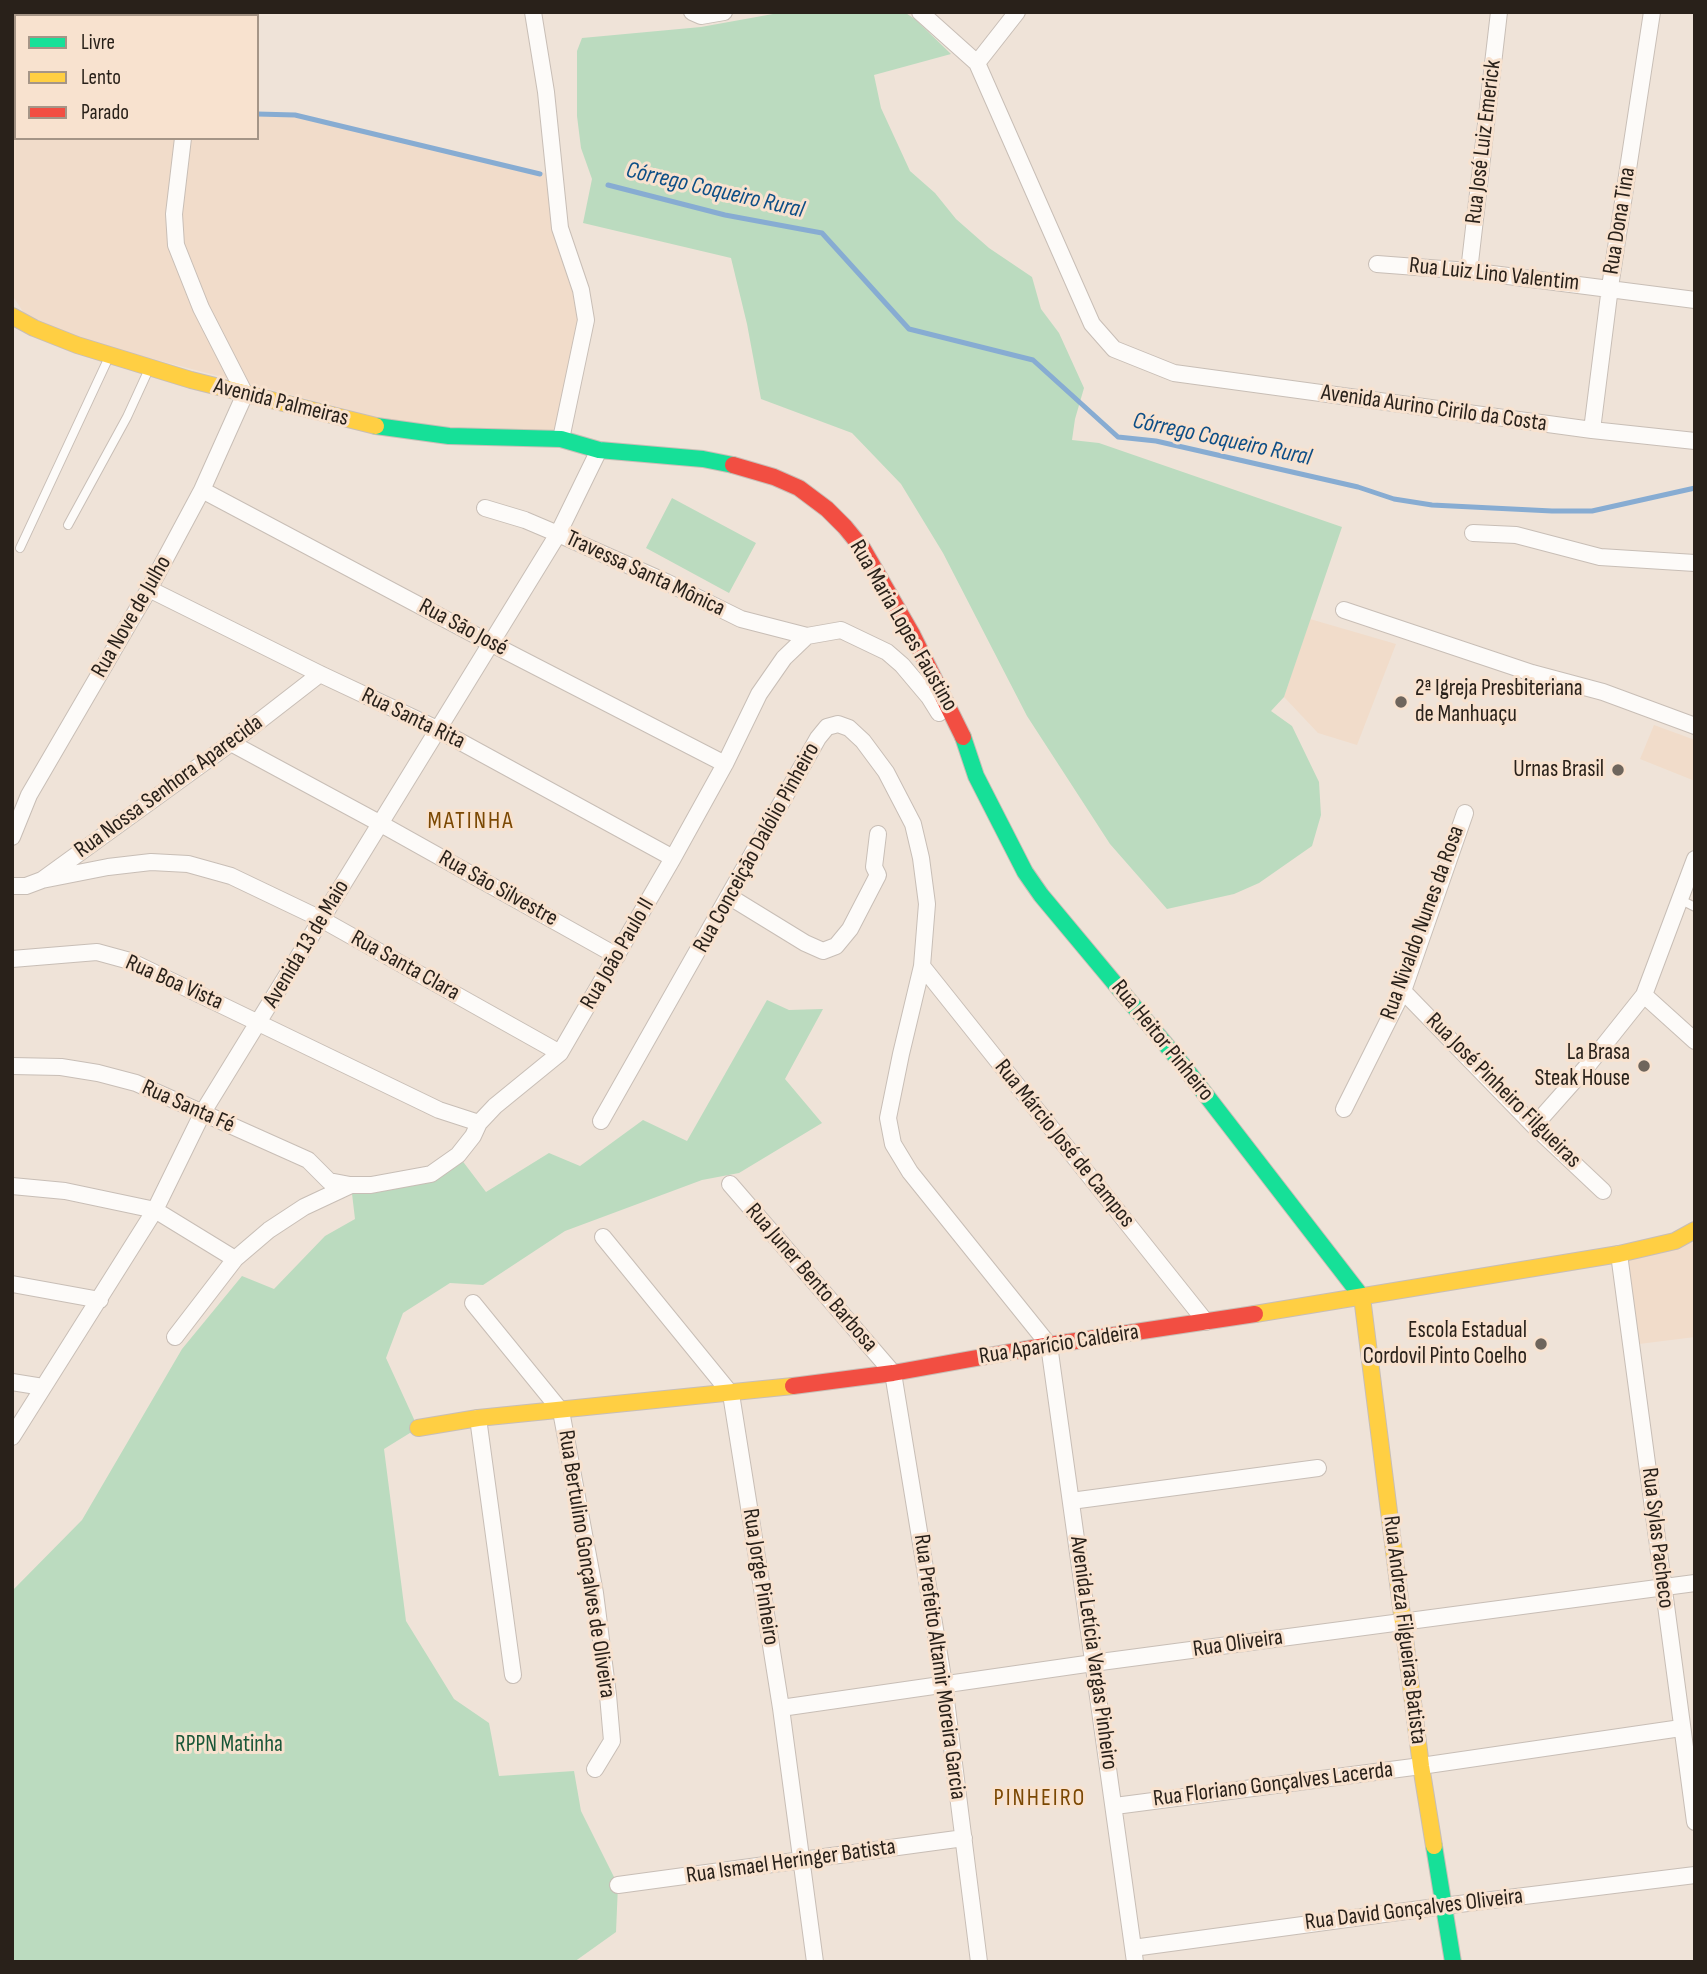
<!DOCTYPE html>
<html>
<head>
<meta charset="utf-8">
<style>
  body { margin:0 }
  #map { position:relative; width:1707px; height:1974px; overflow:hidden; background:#efe3d8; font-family:"Sofia Sans Condensed",sans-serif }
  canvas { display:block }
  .frame { position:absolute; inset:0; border:14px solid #29211a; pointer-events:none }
  .legend { position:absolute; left:14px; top:14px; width:245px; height:126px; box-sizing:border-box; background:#f8e2cf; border:2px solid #a59587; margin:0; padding:9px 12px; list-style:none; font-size:21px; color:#29211a }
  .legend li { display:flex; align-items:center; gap:14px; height:35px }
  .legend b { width:35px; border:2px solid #a59587 }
</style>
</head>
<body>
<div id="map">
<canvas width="1707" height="1974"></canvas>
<div class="frame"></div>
<ul class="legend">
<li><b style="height:9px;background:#16e098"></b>Livre</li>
<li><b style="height:9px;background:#ffcf43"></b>Lento</li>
<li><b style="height:9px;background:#f24e42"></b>Parado</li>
</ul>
</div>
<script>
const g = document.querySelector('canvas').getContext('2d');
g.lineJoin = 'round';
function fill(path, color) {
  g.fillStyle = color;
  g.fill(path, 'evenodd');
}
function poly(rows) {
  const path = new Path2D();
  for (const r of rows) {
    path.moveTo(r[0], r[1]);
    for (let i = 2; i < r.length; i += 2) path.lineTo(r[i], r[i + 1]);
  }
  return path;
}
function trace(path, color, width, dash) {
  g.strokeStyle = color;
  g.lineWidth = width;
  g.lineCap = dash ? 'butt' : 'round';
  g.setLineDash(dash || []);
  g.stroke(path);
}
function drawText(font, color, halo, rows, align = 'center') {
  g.font = font + ' "Sofia Sans Condensed",sans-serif';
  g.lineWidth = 6;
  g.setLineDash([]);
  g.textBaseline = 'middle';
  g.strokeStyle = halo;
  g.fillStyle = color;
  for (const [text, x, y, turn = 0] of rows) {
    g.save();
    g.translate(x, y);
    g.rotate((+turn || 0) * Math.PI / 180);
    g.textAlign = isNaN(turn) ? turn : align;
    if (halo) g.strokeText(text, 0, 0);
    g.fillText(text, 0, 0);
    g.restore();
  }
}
fill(poly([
  [16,113,16,138,257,138,257,114,295,115,556,176,586,320,561,439,449,436,34,328,12,295,12,119],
  [1310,619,1396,644,1357,745,1318,733,1284,697],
  [1654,725,1695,740,1695,781,1640,759],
  [1695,1230,1695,1337,1631,1345,1619,1254]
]), '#f1dcca');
fill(poly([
  [784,12,904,12,915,19,951,54,874,75,881,108,910,171,935,193,956,219,989,248,1032,277,1041,309,1059,333,1084,388,1075,419,1072,440,1099,443,1342,527,1284,697,1271,711,1292,726,1319,782,1321,815,1312,846,1259,883,1234,894,1167,909,1110,844,1027,716,943,553,901,484,852,433,761,399,747,324,731,258,583,223,592,179,581,148,577,116,577,51,582,38,701,27],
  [672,498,756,543,729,593,646,548],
  [767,1000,789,1010,823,1009,785,1079,822,1123,739,1173,702,1180,565,1231,483,1285,450,1283,403,1313,386,1358,418,1428,384,1449,406,1621,454,1699,489,1723,499,1776,574,1771,581,1811,618,1885,616,1932,574,1962,12,1962,12,1591,82,1520,182,1349,242,1276,274,1289,325,1236,355,1219,351,1185,404,1180,458,1155,486,1192,549,1153,580,1166,643,1120,687,1141]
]), '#bbdbbf');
trace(poly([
  [12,100,16,103],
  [257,114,295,115,540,174],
  [608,185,725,215,822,233,909,329,1033,360,1118,437,1156,441,1358,487,1394,499,1432,505,1552,511,1592,511,1695,488]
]), '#87acd2', 5);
const lane = poly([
  [68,525,127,417,149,369],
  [20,548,109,357],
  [1679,899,1695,907]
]);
const street = poly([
  [533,12,546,92,560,228,581,290,586,320,561,439],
  [692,12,701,16,724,12],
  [920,12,977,63],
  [1017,12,977,63,1092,324,1114,349,1174,373,1592,430,1695,441],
  [226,16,227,12],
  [1377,264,1469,271,1695,300],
  [1469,271,1499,12],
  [1592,430,1610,287,1652,12],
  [202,490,492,644,725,764],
  [485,508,525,520,558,534,666,582,741,619,807,636],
  [1473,533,1516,535,1600,557,1695,563],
  [149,589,320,674,437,729,673,858],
  [1344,610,1532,673,1603,692,1695,726],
  [231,743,381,824,617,956],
  [12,837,29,795,149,589,202,490,245,394,201,308,176,245,174,214,183,138],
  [42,880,108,867,151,862,188,864,231,876,321,919,560,1053],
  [12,886,26,886,42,880,231,743,320,674],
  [730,897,805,943,823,951,836,946,850,929,878,875,874,867,878,834],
  [12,959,97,952,130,961,439,1110,479,1123],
  [922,966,1206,1322],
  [1403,991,1534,1126,1603,1191],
  [1644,995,1695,1041],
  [12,1066,61,1067,98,1073,136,1083,308,1160,329,1181,350,1185],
  [1344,1109,1403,991,1465,813],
  [601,1121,818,738,827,727,838,724,849,728,863,741,886,772,913,824,921,858,927,904,922,966,901,1054,888,1118,893,1144,910,1172,1049,1345,1135,1962],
  [1534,1126,1589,1064,1644,995,1695,859],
  [730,1184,893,1373,944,1684,979,1962],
  [12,1186,65,1191,155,1210,235,1259],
  [603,1237,731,1394,781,1708,815,1962],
  [1619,1254,1695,1822],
  [12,1284,100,1300],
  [473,1303,561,1411,595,1593,608,1695,612,1741,595,1769],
  [175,1337,235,1259,269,1230,304,1207,351,1185,371,1185,431,1174,458,1155,473,1136,479,1123,495,1106,560,1053,673,858,725,764,759,694,784,658,807,636,841,630,887,652,902,665,929,697,939,713],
  [12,1382,43,1387],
  [478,1418,513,1675],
  [12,1437,155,1210,203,1112,558,534,599,450],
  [1071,1501,1318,1468],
  [781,1708,1093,1663,1695,1583],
  [1115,1806,1421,1766,1681,1728],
  [618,1885,964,1838],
  [1133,1948,1443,1906,1695,1875]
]);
const fast = poly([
  [376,426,449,436,561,439,599,450,703,459,733,465],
  [963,737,976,776,1025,872,1041,895,1182,1064,1362,1297],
  [1434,1846,1453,1962]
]);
const slow = poly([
  [12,316,34,328,77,345,191,380,376,426],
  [1362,1297,1421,1766,1434,1846],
  [1255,1314,1619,1254,1675,1241,1695,1230],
  [418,1428,478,1418,793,1386]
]);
const jam = poly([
  [733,465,774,477,799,488,827,509,845,527,863,549,912,634,963,737],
  [793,1386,893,1373,1049,1345,1255,1314]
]);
trace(lane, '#c8beb6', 10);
trace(street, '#c8beb6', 18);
trace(fast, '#c8beb6', 18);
trace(slow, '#c8beb6', 18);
trace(jam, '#c8beb6', 18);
trace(lane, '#fdfbf9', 8);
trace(street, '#fdfbf9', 16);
trace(fast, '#16e098', 16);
trace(slow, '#ffcf43', 16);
trace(jam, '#f24e42', 16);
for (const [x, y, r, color] of [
  [1401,702,7,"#6e655c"],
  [1618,770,7,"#6e655c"],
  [1644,1066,7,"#6e655c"],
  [1541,1344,7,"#6e655c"]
]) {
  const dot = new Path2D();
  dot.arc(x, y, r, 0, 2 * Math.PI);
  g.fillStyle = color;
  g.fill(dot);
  trace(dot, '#f8e2cf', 2.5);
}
drawText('23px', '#29211a', '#f8e2cf', [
  ["Rua José Luiz Emerick",1484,142,-83],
  ["Rua Dona Tina",1620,221,-81],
  ["Rua Luiz Lino Valentim",1494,275,6],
  ["Avenida Palmeiras",281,403,14],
  ["Avenida Aurino Cirilo da Costa",1434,409,8],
  ["Travessa Santa Mônica",645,574,25],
  ["Rua Nove de Julho",132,617,-60],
  ["Rua Maria Lopes Faustino",903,626,60],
  ["Rua São José",463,628,28],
  ["Rua Santa Rita",413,719,26],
  ["Rua Nossa Senhora Aparecida",169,787,-36],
  ["Rua Conceição Dalólio Pinheiro",757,848,-61],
  ["Rua São Silvestre",498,889,29],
  ["Rua Nivaldo Nunes da Rosa",1423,923,-70],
  ["Avenida 13 de Maio",307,944,-59],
  ["Rua João Paulo II",618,954,-60],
  ["Rua Santa Clara",405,966,29],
  ["Rua Boa Vista",174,983,24],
  ["Rua Heitor Pinheiro",1162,1041,51],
  ["Rua José Pinheiro Filgueiras",1503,1091,45],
  ["Rua Santa Fé",188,1107,24],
  ["Rua Márcio José de Campos",1064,1144,51],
  ["Rua Juner Bento Barbosa",811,1278,49],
  ["Rua Aparício Caldeira",1059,1345,-9],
  ["Rua Sylas Pacheco",1657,1538,83],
  ["Rua Bertulino Gonçalves de Oliveira",586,1564,81],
  ["Rua Jorge Pinheiro",760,1577,81],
  ["Rua Andreza Filgueiras Batista",1404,1630,83],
  ["Rua Oliveira",1238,1644,-8],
  ["Avenida Letícia Vargas Pinheiro",1093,1653,82],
  ["Rua Prefeito Altamir Moreira Garcia",939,1667,82],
  ["Rua Floriano Gonçalves Lacerda",1273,1785,-7],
  ["Rua Ismael Heringer Batista",791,1862,-8],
  ["Rua David Gonçalves Oliveira",1414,1910,-7]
]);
drawText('23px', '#29211a', '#f8e2cf', [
  ["2ª Igreja Presbiteriana",1415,689,"left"],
  ["de Manhuaçu",1415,715,"left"],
  ["Urnas Brasil",1604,770],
  ["La Brasa",1630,1053],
  ["Steak House",1630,1079],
  ["Escola Estadual",1527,1331],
  ["Cordovil Pinto Coelho",1527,1357]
], 'right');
drawText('23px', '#195738', '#f8e2cf', [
  ["RPPN Matinha",229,1745]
]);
drawText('italic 24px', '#0d4e86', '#f8e2cf', [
  ["Córrego Coqueiro Rural",715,191,13],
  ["Córrego Coqueiro Rural",1222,440,12]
]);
g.letterSpacing = '2px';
drawText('24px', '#7b4803', '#f8e2cf', [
  ["MATINHA",471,822],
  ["PINHEIRO",1040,1799]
]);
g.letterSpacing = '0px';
</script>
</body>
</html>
